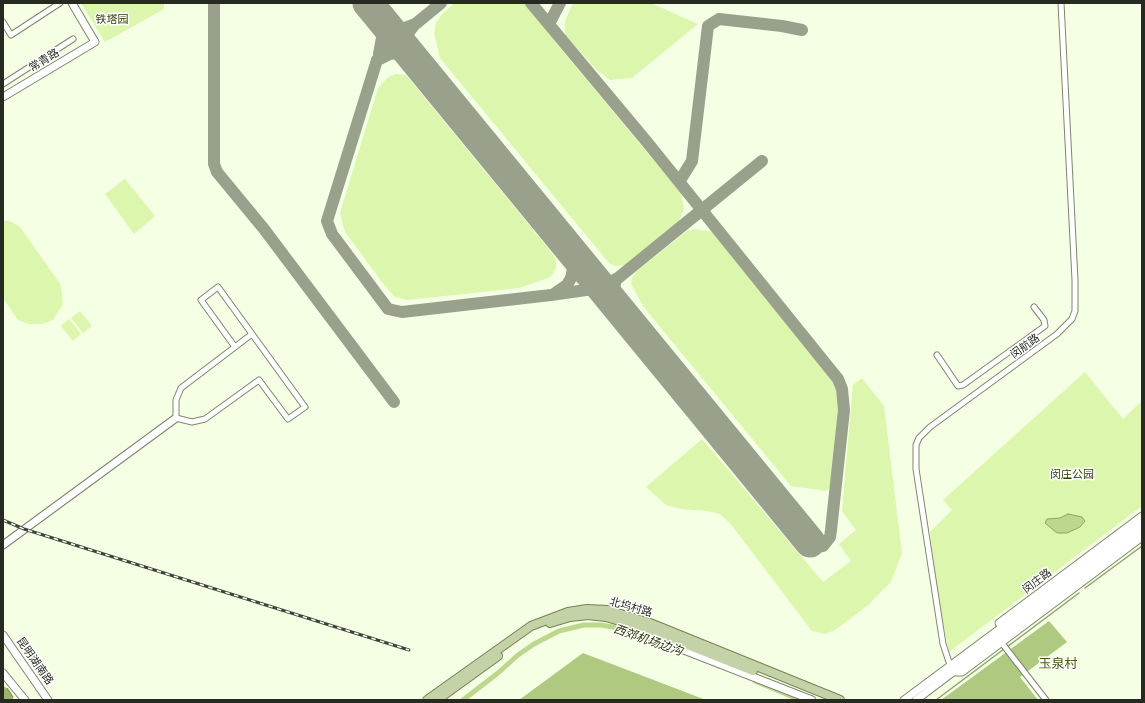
<!DOCTYPE html>
<html>
<head>
<meta charset="utf-8">
<style>
  body { margin:0 }
  #map { position:relative; width:1145px; height:703px; overflow:hidden; background:#f4ffe3; font-family:Barlow,sans-serif }
  canvas { display:block }
  .frame { position:absolute; inset:0; border:4px solid #262a20; pointer-events:none }
</style>
</head>
<body>
<div id="map">
<canvas width="1145" height="703"></canvas>
<div class="frame"></div>
</div>
<script>
const g = document.querySelector('canvas').getContext('2d');
g.lineJoin = 'round';
function fill(path, color) {
  g.fillStyle = color;
  g.fill(path, 'evenodd');
}
function poly(rows) {
  const path = new Path2D();
  for (const r of rows) {
    path.moveTo(r[0], r[1]);
    for (let i = 2; i < r.length; i += 2) path.lineTo(r[i], r[i + 1]);
  }
  return path;
}
function trace(path, color, width, dash) {
  g.strokeStyle = color;
  g.lineWidth = width;
  g.lineCap = dash ? 'butt' : 'round';
  g.setLineDash(dash || []);
  g.stroke(path);
}
function drawText(font, color, halo, rows, align = 'center') {
  g.font = font + ' Barlow,"Noto Sans SC",sans-serif';
  g.lineWidth = 3;
  g.setLineDash([]);
  g.textBaseline = 'middle';
  g.strokeStyle = halo;
  g.fillStyle = color;
  for (const [text, x, y, turn = 0] of rows) {
    g.save();
    g.translate(x, y);
    g.rotate((+turn || 0) * Math.PI / 180);
    g.textAlign = isNaN(turn) ? turn : align;
    if (halo) g.strokeText(text, 0, 0);
    g.fillText(text, 0, 0);
    g.restore();
  }
}
fill(poly([
  [81,3,164,3,164,9,105,42],
  [455,3,525,3,561,49,681,193,684,209,678,223,627,265,615,266,609,263,440,58,434,33,436,23,443,13],
  [573,3,651,3,698,24,632,78,610,80,598,71,565,35,565,21],
  [395,74,406,75,552,253,556,260,556,267,553,274,548,278,519,288,407,300,395,297,385,286,345,232,340,213,378,88,387,78],
  [125,179,155,216,134,234,105,194],
  [3,221,10,221,20,227,61,285,63,304,53,320,42,324,29,324,18,320,3,298],
  [695,229,712,232,719,238,830,375,839,397,841,408,833,485,826,491,791,486,643,306,631,284,632,278,637,271,687,231],
  [80,311,92,326,83,333,71,318],
  [69,319,81,334,73,341,61,326],
  [1085,372,1123,419,1142,401,1142,506,949,652,936,587,930,532,952,510,943,500],
  [862,378,884,406,902,553,891,582,867,606,835,630,825,634,812,631,730,523,720,514,707,511,681,509,666,505,646,487,702,439,823,582,851,561,839,544,856,530,842,511,853,385]
]), '#dcf6ad');
fill(poly([
  [1049,621,1067,642,1020,677,1038,700,941,700],
  [583,653,706,700,519,700]
]), '#b0c980');
const water = poly([
  [1068,514,1082,517,1085,521,1080,527,1067,533,1057,533,1045,523,1047,519,1060,518,1068,514]
]);
fill(water, '#bdd78d');
trace(water, '#90a36c', 1);
trace(poly([
  [1085,588,1142,546],
  [1007,647,1079,593],
  [936,700,1004,649]
]), '#90a36c', 1.5);
trace(poly([
  [755,681,800,700],
  [463,700,498,673,518,655,534,644,559,631,584,625,600,625,613,627,651,639]
]), '#bdd78d', 5);
trace(poly([
  [214,3,214,164,217,172,264,229,394,402],
  [441,3,385,49,377,60,327,221,332,234,388,309,402,312,551,295,607,287,762,161],
  [531,3,647,142,838,379,842,389,844,410,831,530,830,537,823,546,815,547,810,542],
  [375,12,383,32,379,54],
  [549,24,560,3],
  [380,59,390,54,397,53,414,59,408,48,407,39,409,32,415,24,402,29,392,27,383,21],
  [679,182,692,161,708,26,719,19,782,26,802,30],
  [591,275,606,281,611,282,616,279,613,293,615,304],
  [554,294,567,285,571,278,573,269,570,250]
]), '#99a18d', 12);
trace(poly([
  [368,3,810,542]
]), '#99a18d', 31);
const street = poly([
  [3,22,11,35,60,3],
  [3,84,73,39],
  [235,347,201,300,218,287,305,407,288,419,259,380,205,419,192,422,176,418,176,400,181,388,252,334],
  [937,355,958,386,963,385,1045,326,1044,320,1034,307],
  [1001,642,1046,700],
  [951,668,943,644,916,469,916,445,919,438,930,427,1057,334,1072,319,1075,311,1075,280,1061,3]
]);
const secondary = poly([
  [3,97,95,42,72,3],
  [3,545,176,418],
  [999,623,1142,516],
  [639,628,653,638,812,700],
  [3,635,48,700],
  [954,672,962,672,1142,537],
  [3,673,25,700],
  [904,700,1142,523],
  [916,700,1142,529]
]);
const primary = poly([
  [550,623,570,617,588,615,606,617,647,629,753,671],
  [427,700,531,626,568,612,587,609,608,610,650,623,840,700],
  [437,700,498,656]
]);
trace(street, '#7d866e', 7);
trace(secondary, '#7d866e', 9);
trace(primary, '#738452', 10);
trace(street, '#fff', 5);
trace(secondary, '#fff', 7);
trace(primary, '#c4d3a7', 8);
const rail = poly([
  [3,520,24,529,409,650]
]);
trace(rail, '#3e4337', 3);
trace(rail, '#fff', 1.5, [4.5]);
const highwayBridge = poly([
  [3,691,9,700]
]);
trace(highwayBridge, '#738452', 11, []);
trace(highwayBridge, '#9cb56d', 9);
drawText('11px', '#2f3e07', '#fff', [
  ["铁塔园",112,19],
  ["闵庄公园",1072,474]
]);
drawText('11px', '#262a20', '#fff', [
  ["常青路",44,60,-31],
  ["闵航路",1025,346,-36],
  ["闵庄路",1037,581,-37],
  ["北坞村路",631,607,16],
  ["昆明湖南路",35,661,55]
]);
drawText('italic 12px', '#283700', '#fff', [
  ["西郊机场边沟",648,640,19]
]);
drawText('13px', '#44590d', '#fff', [
  ["玉泉村",1058,664]
]);
</script>
</body>
</html>
